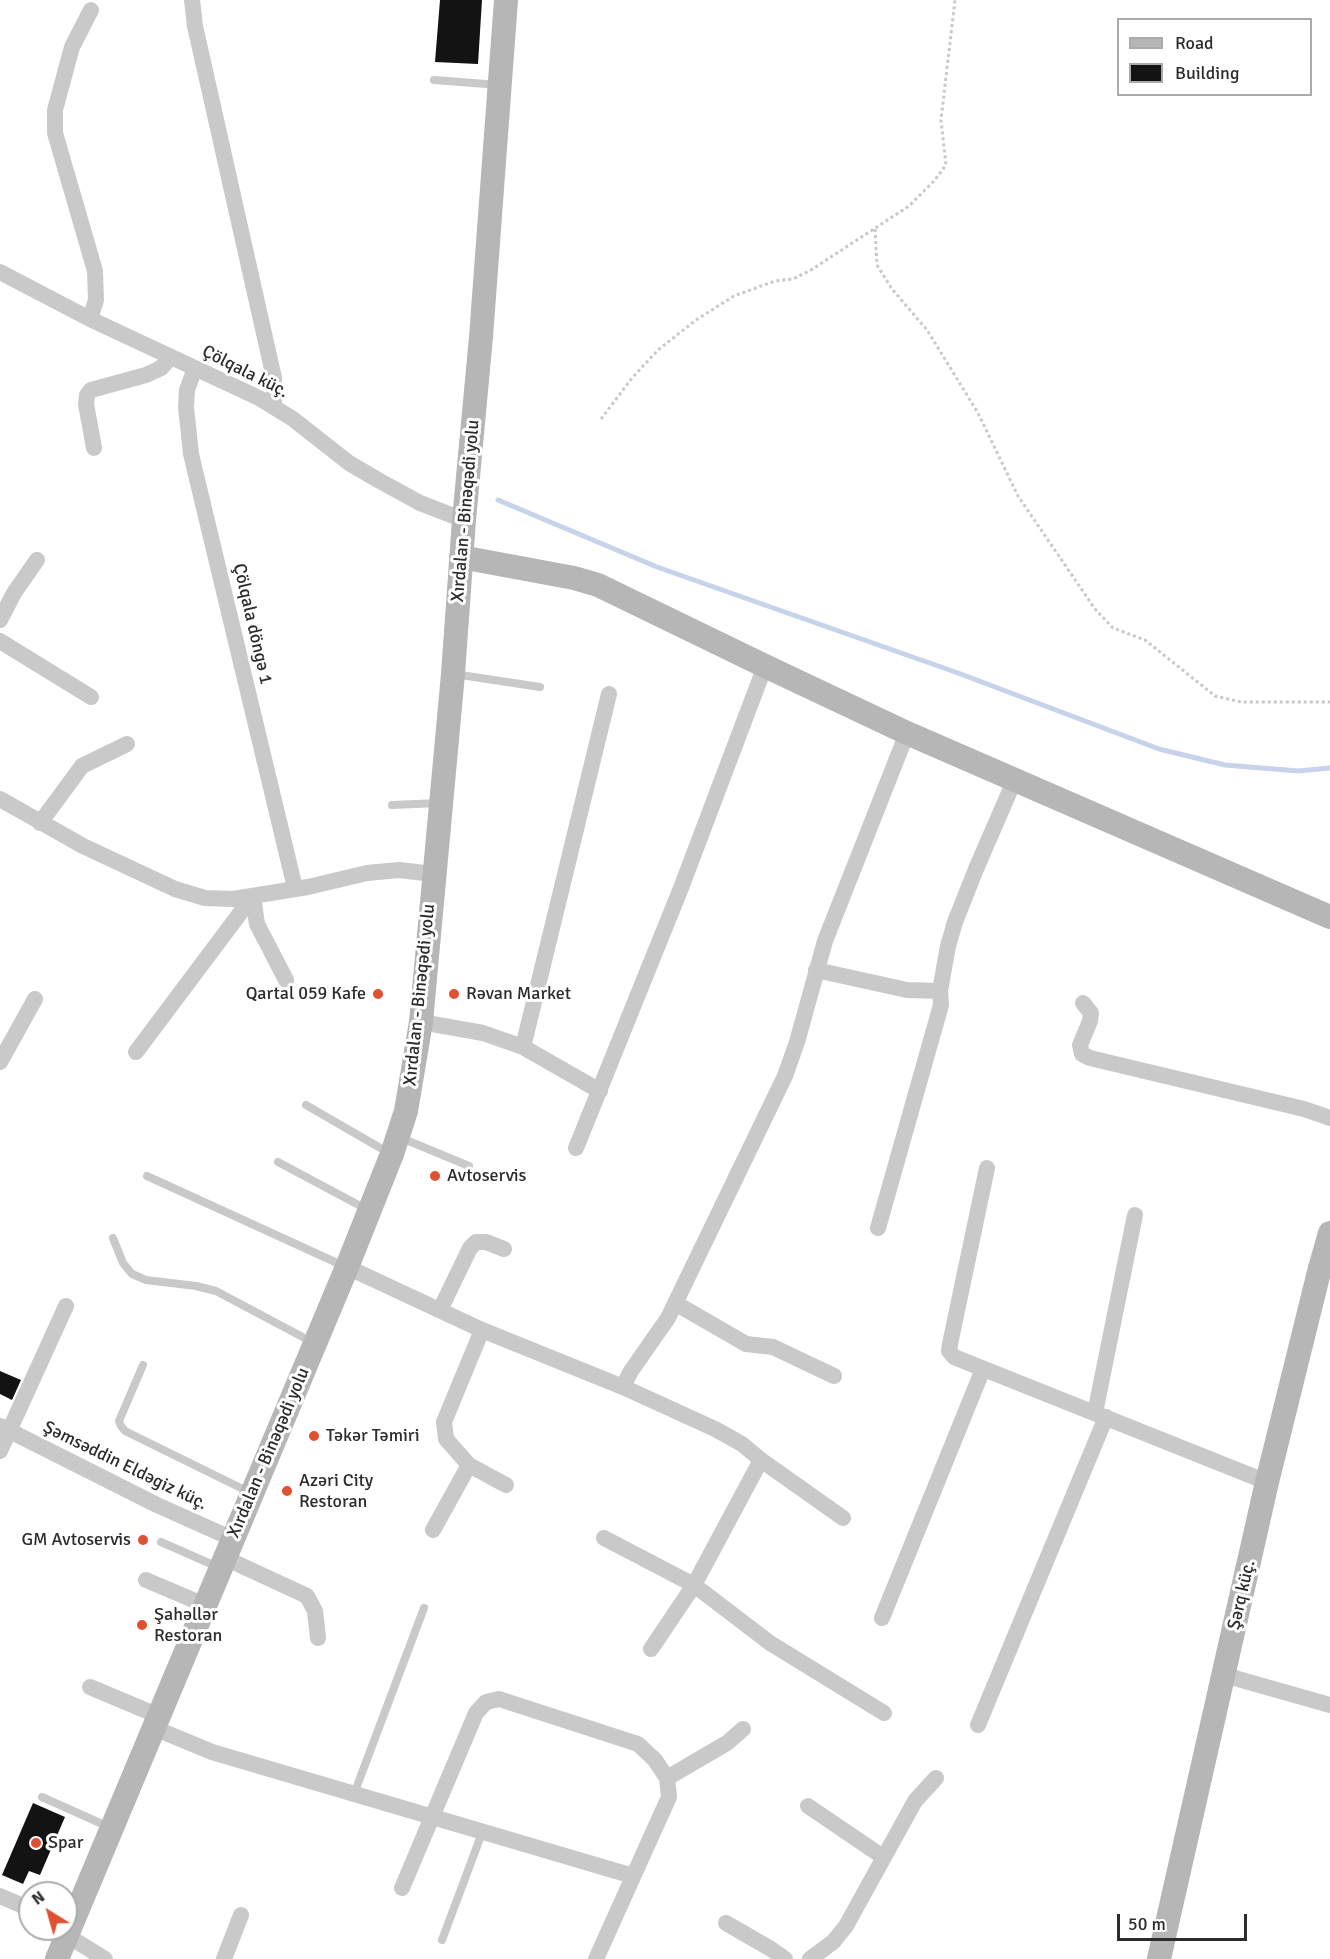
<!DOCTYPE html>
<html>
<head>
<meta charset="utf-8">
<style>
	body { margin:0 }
	#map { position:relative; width:1330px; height:1959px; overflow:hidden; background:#fff; font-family:Signika,sans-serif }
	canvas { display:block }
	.legend { position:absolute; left:1117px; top:18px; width:195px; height:78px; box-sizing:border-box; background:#fff; border:2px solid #ababab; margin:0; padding:8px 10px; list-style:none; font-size:18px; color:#2c2c2c }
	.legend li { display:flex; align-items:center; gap:12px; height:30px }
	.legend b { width:30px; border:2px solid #ababab }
	.north { position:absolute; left:18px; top:1881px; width:60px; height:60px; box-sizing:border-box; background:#fff; border:2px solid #ababab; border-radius:50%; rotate:323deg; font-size:16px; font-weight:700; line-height:24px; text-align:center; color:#2c2c2c }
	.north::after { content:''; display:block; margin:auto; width:21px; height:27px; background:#e05132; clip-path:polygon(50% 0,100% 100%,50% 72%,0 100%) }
	.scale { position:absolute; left:1117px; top:1914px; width:130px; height:27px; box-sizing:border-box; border:3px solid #2c2c2c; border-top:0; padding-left:8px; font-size:18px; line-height:21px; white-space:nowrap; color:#2c2c2c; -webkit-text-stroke:4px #fff; paint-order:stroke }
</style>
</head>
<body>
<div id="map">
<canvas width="1330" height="1959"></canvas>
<ul class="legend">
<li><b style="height:8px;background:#b6b6b6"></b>Road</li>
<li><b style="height:16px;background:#131313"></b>Building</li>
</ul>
<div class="north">N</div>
<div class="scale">50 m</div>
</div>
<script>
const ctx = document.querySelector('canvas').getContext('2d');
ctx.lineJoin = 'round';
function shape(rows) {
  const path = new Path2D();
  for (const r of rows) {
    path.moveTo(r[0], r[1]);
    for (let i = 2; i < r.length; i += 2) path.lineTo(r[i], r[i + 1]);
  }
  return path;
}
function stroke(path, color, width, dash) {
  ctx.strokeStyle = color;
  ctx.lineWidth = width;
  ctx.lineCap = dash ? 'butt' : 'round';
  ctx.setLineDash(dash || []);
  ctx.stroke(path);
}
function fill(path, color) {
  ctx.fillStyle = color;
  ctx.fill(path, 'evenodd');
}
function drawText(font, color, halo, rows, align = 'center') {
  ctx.font = font + ' Signika,sans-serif';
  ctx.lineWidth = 6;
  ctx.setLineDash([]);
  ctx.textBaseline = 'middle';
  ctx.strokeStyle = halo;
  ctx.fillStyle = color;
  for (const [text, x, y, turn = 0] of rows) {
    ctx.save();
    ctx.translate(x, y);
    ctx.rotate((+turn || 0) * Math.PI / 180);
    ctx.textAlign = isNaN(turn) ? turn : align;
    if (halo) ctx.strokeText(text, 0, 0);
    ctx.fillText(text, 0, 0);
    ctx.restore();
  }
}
const stream = shape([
	[498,500,657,567,958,673,1159,749,1225,765,1298,771,1330,768]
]);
const building = shape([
	[440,0,482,0,478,64,435,62],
	[0,1371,21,1380,12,1400,0,1394],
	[33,1803,65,1817,40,1875,29,1871,23,1884,2,1875]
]);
const path = shape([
	[875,229,877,265,892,289,927,330,978,413,1018,496,1095,609,1113,628,1145,640,1215,696,1241,702,1330,702],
	[601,419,632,378,658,350,696,320,734,296,775,281,793,279,811,270,909,206,934,181,946,165,941,120,955,0]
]);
const lane = shape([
	[434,80,499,85],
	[454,674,540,687],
	[392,805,440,803],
	[306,1105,389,1153],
	[399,1137,469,1166],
	[278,1162,368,1210],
	[147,1176,346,1267],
	[113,1238,123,1263,132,1274,146,1280,196,1286,216,1291,312,1342],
	[143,1365,119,1421,121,1426,125,1431,249,1492],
	[161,1542,218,1567],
	[354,1794,424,1608],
	[42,1797,109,1827],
	[442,1940,482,1833]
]);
const street = shape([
	[192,0,195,26,274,378,274,406],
	[0,272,90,319,259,398,293,419,349,463,378,480,420,503,464,520],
	[90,319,96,300,95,271,55,133,55,110,72,47,91,10],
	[195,368,187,390,186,407,191,454,295,888],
	[94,448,86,404,87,395,91,390,146,375,161,368,171,357],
	[0,620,14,593,37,560],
	[0,641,91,697],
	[0,799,83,846,175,889,205,898,233,899,308,887,367,873,399,870,433,874],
	[40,823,82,766,127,744],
	[816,970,907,990,940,991],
	[1083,1003,1091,1013,1090,1021,1080,1045,1082,1054,1090,1058,1304,1109,1330,1118],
	[421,1022,483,1033,523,1047,600,1091],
	[523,1047,609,694],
	[136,1052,253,896,257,924,286,980],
	[0,1062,35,999],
	[576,1148,681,888,765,666],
	[987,1168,950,1344,949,1351,954,1357,1267,1482],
	[878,1228,941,1005,940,991,948,946,955,922,976,869,1015,779],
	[347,1267,482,1330,623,1387,715,1429,742,1444,761,1460,843,1518],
	[675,1303,746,1344,773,1347,834,1376],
	[440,1310,470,1248,476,1242,486,1242,504,1249],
	[623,1387,631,1371,668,1318,785,1076,797,1042,825,941,907,733],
	[1095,1413,1135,1215],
	[0,1426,157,1505,233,1539],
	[0,1451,66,1306],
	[469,1465,506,1485],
	[433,1530,469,1465,446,1439,444,1422,482,1330],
	[604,1538,694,1585,770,1643,884,1713],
	[225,1558,307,1596,315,1611,318,1638],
	[146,1580,205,1605],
	[882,1618,983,1369],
	[651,1649,694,1585,761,1460],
	[1224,1675,1330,1705],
	[90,1687,159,1716],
	[978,1725,1106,1417],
	[154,1728,212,1752,633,1876],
	[667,1778,727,1743,743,1729],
	[808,1806,883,1857],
	[402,1888,476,1713,486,1702,499,1699,638,1744,655,1760,667,1778,669,1797,596,1959],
	[0,1896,30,1909],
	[726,1923,771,1949,785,1959],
	[60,1931,105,1959],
	[224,1959,241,1915],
	[810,1959,833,1942,846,1926,915,1801,936,1778]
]);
const secondary = shape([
	[461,557,574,578,598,585,765,666,907,733,1330,917],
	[57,1959,347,1267,392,1154,406,1111,421,1022,453,674,464,520,481,337,506,0],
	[1159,1959,1267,1482,1320,1268,1330,1233]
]);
const markers = [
	[378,994,6,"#e05132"],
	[454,994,6,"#e05132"],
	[435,1176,6,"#e05132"],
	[314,1436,6,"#e05132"],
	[287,1491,6,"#e05132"],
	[143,1540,6,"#e05132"],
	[142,1625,6,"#e05132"],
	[36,1843,6,"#e05132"]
];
const streetNames = [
	["Çölqala küç.",245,372,27],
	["Xırdalan - Binəqədi yolu",466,511,-85],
	["Çölqala döngə 1",252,624,77],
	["Xırdalan - Binəqədi yolu",420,995,-84],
	["Xırdalan - Binəqədi yolu",269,1453,-67],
	["Şəmsəddin Eldəgiz küç.",125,1466,26],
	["Şərq küç.",1242,1595,-77]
];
const poiNames = [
	["Qartal 059 Kafe",366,994,"right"],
	["Rəvan Market",466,994],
	["Avtoservis",447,1176],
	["Təkər Təmiri",326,1436],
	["Azəri City",299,1481],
	["Restoran",299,1502],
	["GM Avtoservis",131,1540,"right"],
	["Şahəllər",154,1615],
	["Restoran",154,1636],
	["Spar",48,1843]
];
stroke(stream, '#c6d3ea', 5);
fill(building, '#131313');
stroke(path, '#c9c9c9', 3, [3, 3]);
stroke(lane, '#c9c9c9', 8);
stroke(street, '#c9c9c9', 16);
stroke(secondary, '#b6b6b6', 24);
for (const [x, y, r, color] of markers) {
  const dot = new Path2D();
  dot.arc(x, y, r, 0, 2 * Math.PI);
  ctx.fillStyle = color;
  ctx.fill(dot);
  stroke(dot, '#fff', 2);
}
drawText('18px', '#2c2c2c', '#fff', streetNames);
drawText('18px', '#2c2c2c', '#fff', poiNames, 'left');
</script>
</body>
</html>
